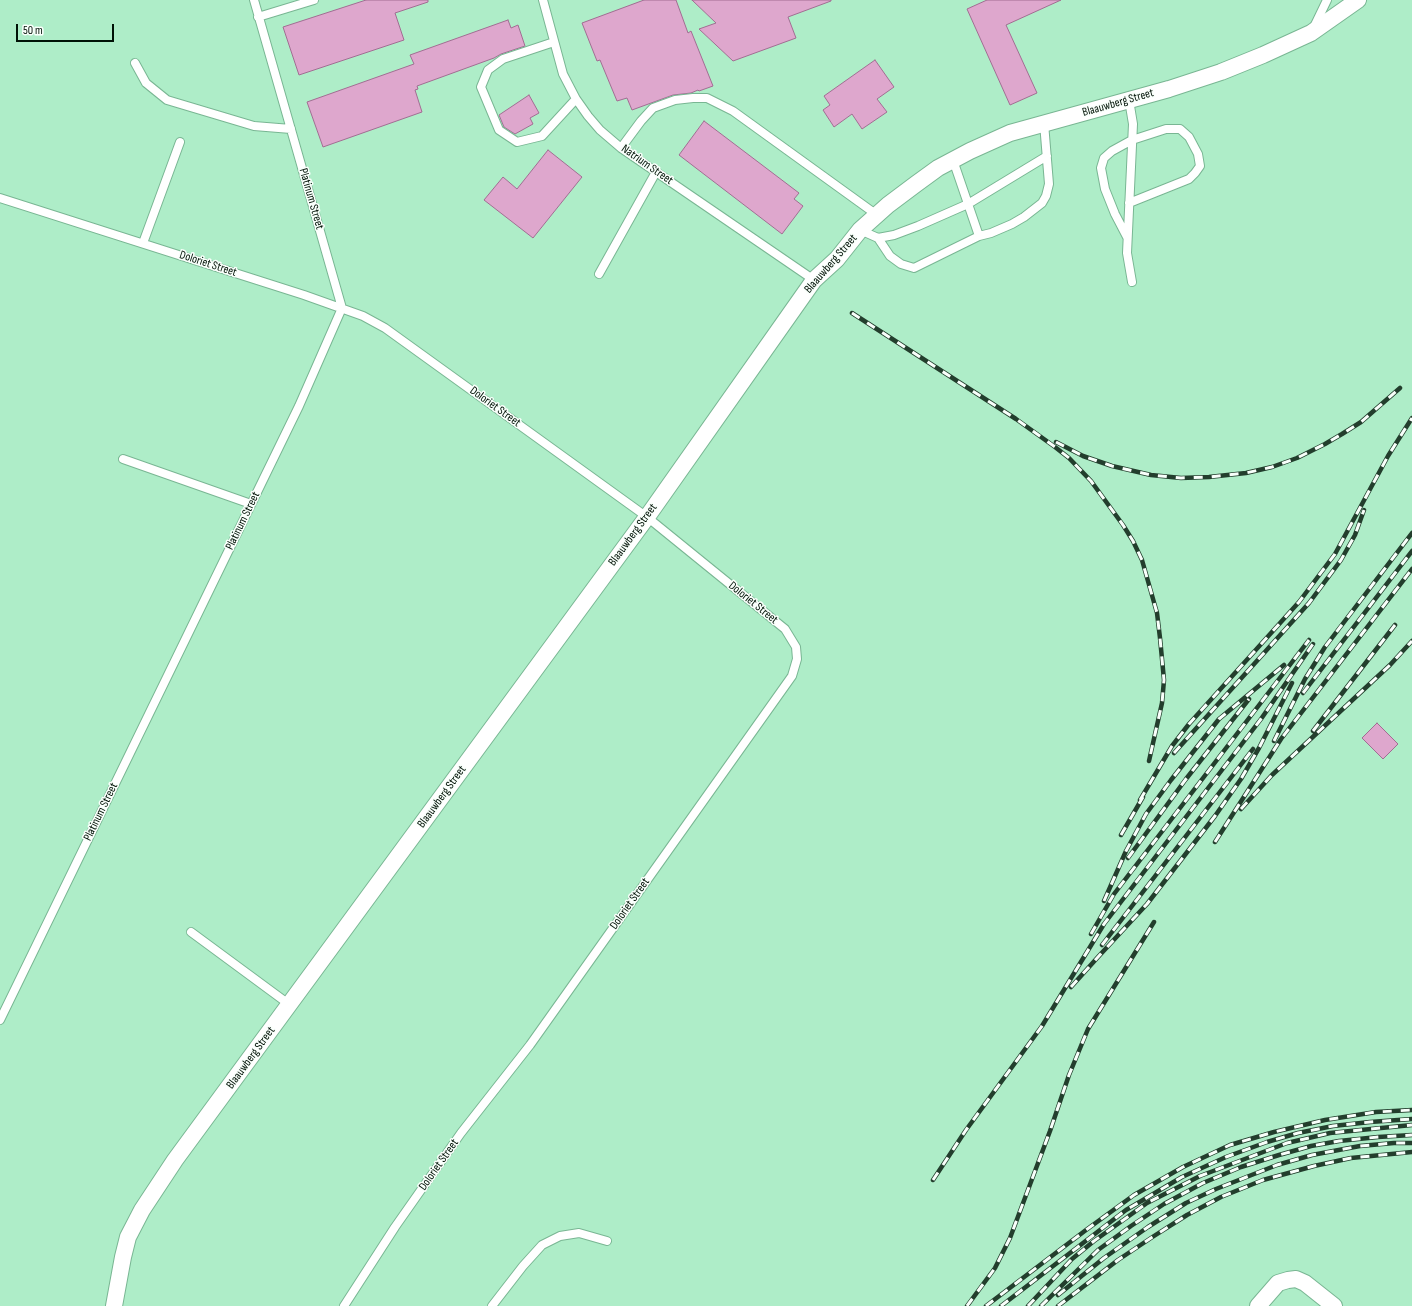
<!DOCTYPE html>
<html>
<head>
<meta charset="utf-8">
<style>
	body { margin:0 }
	#map { position:relative; width:1412px; height:1306px; overflow:hidden; background:#aeedc8; font-family:"Sofia Sans Condensed",sans-serif }
	canvas { display:block }
	.scale { position:absolute; left:16px; top:24px; width:98px; height:18px; box-sizing:border-box; border:2px solid #001206; border-top:0; padding-left:5px; font-size:12px; line-height:14px; white-space:nowrap; color:#001206; -webkit-text-stroke:3px #f9fffb; paint-order:stroke }
</style>
</head>
<body>
<div id="map">
<canvas width="1412" height="1306"></canvas>
<div class="scale">50 m</div>
</div>
<script>
const ctx = document.querySelector('canvas').getContext('2d');
ctx.lineJoin = 'round';
function fill(path, color) {
  ctx.fillStyle = color;
  ctx.fill(path, 'evenodd');
}
function shape(rows) {
  const path = new Path2D();
  for (const r of rows) {
    path.moveTo(r[0], r[1]);
    for (let i = 2; i < r.length; i += 2) path.lineTo(r[i], r[i + 1]);
  }
  return path;
}
function stroke(path, color, width, dash) {
  ctx.strokeStyle = color;
  ctx.lineWidth = width;
  ctx.lineCap = dash ? 'butt' : 'round';
  ctx.setLineDash(dash || []);
  ctx.stroke(path);
}
function drawText(font, color, halo, rows, align = 'center') {
  ctx.font = font + ' "Sofia Sans Condensed",sans-serif';
  ctx.lineWidth = 3;
  ctx.setLineDash([]);
  ctx.textBaseline = 'middle';
  ctx.strokeStyle = halo;
  ctx.fillStyle = color;
  for (const [text, x, y, turn = 0] of rows) {
    ctx.save();
    ctx.translate(x, y);
    ctx.rotate((+turn || 0) * Math.PI / 180);
    ctx.textAlign = isNaN(turn) ? turn : align;
    if (halo) ctx.strokeText(text, 0, 0);
    ctx.fillText(text, 0, 0);
    ctx.restore();
  }
}
const building = shape([
	[366,0,428,0,428,2,395,13,404,40,299,75,283,27,366,0],
	[644,0,676,0,688,33,691,31,713,86,699,91,698,90,691,93,673,95,632,110,627,98,617,101,600,60,597,61,582,23,644,0],
	[692,0,831,0,831,1,788,17,796,38,733,61,699,29,716,23,692,0],
	[987,0,1061,0,1006,25,1037,93,1010,105,967,9,987,0],
	[508,20,511,28,518,25,525,46,501,54,494,58,417,86,418,89,415,90,422,112,323,147,307,102,414,64,410,55,508,20],
	[875,60,894,87,877,99,887,112,862,129,852,114,834,127,823,110,830,105,824,96,875,60],
	[529,95,539,113,530,118,533,124,515,134,504,127,499,115,529,95],
	[704,121,799,193,794,199,803,206,782,234,679,155,704,121],
	[548,150,582,177,533,238,484,200,503,177,517,189,548,150],
	[1377,723,1398,744,1383,759,1362,738,1377,723]
]);
const lane = shape([
	[543,0,563,74,576,99,588,116,600,130,621,148,814,280],
	[258,17,314,0],
	[1314,27,1327,0],
	[554,42,503,59,488,70,481,87,499,130,517,142,542,136,576,99],
	[135,63,146,83,167,100,254,126,291,129],
	[1129,100,1133,124,1127,253,1132,282],
	[621,148,641,121,653,108,675,100,693,98,707,98,733,111,877,215],
	[953,160,979,236,991,233,1012,224,1024,217,1042,203,1046,196,1049,184,1044,123],
	[0,198,304,295,363,316,385,328,647,517,785,629,796,647,797,659,792,676,530,1045,461,1133,395,1227,344,1306],
	[860,230,878,238,894,235,918,226,968,204,1047,156],
	[1127,237,1115,214,1105,189,1101,168,1104,158,1112,151,1132,140,1166,129,1180,129,1189,137,1198,154,1200,166,1195,173,1189,179,1129,203],
	[878,238,890,256,901,264,914,268,979,236],
	[143,243,180,142],
	[599,274,656,172],
	[123,459,251,504],
	[191,932,290,1005],
	[0,1020,299,406,342,308,254,0],
	[492,1306,523,1266,542,1245,560,1236,579,1233,607,1241]
]);
const street = shape([
	[114,1306,123,1257,128,1237,142,1210,175,1160,647,517,814,280,837,259,860,230,888,205,916,184,938,168,970,151,1010,133,1169,89,1221,72,1263,55,1311,33,1358,0],
	[1258,1306,1278,1283,1288,1280,1296,1279,1305,1283,1334,1306]
]);
const rail = shape([
	[852,313,1016,419,1055,447,1069,458,1091,481,1123,525,1133,541,1142,560,1157,613,1160,638,1164,680,1162,703,1149,761],
	[1056,442,1083,456,1112,466,1151,475,1181,478,1209,477,1246,473,1272,467,1297,458,1325,444,1342,434,1361,422,1400,388],
	[1303,693,1412,551],
	[1313,731,1395,625],
	[1274,741,1305,679,1325,647,1412,533],
	[1174,753,1309,603,1341,560,1355,535,1364,510],
	[1140,800,1172,746,1189,724,1299,602,1335,554,1388,456,1412,418],
	[1241,809,1272,775,1390,665,1412,641],
	[1121,835,1143,797],
	[1215,842,1281,739,1412,569],
	[1128,858,1186,779,1249,699],
	[1104,901,1126,851,1146,814,1171,780,1219,719,1284,665],
	[1091,934,1114,894,1309,640],
	[1102,945,1253,749],
	[1071,987,1098,957,1147,904,1215,816,1241,779,1259,748,1292,683],
	[933,1180,966,1130,1042,1026,1104,924,1261,719,1313,644],
	[1058,1295,1104,1258,1148,1227,1186,1203,1216,1189,1277,1165,1312,1155,1360,1146,1394,1143,1412,1143],
	[967,1306,995,1268,1010,1238,1050,1131,1069,1075,1088,1029,1154,922],
	[986,1306,1086,1230,1134,1195,1183,1167,1230,1145,1274,1132,1325,1120,1376,1112,1412,1110],
	[1001,1306,1126,1210,1182,1177,1226,1157,1267,1142,1298,1133,1333,1126,1370,1122,1412,1119],
	[1028,1306,1072,1259,1094,1241,1147,1203,1200,1176,1287,1143,1330,1133,1412,1125],
	[1041,1306,1098,1250,1131,1226,1164,1204,1203,1183,1241,1167,1279,1155,1311,1146,1339,1141,1378,1137,1412,1135],
	[1058,1306,1118,1260,1154,1236,1187,1215,1221,1197,1263,1180,1314,1166,1351,1158,1412,1152]
]);
const streetNames = [
	["Blaauwberg Street",1118,103,-16],
	["Natrium Street",647,165,35],
	["Platinum Street",311,199,74],
	["Doloriet Street",208,264,18],
	["Blaauwberg Street",831,264,-49],
	["Doloriet Street",495,407,36],
	["Platinum Street",243,521,-64],
	["Blaauwberg Street",633,535,-54],
	["Doloriet Street",753,603,39],
	["Blaauwberg Street",442,797,-54],
	["Platinum Street",101,812,-64],
	["Doloriet Street",630,904,-55],
	["Blaauwberg Street",251,1058,-54],
	["Doloriet Street",439,1165,-55]
];
fill(building, '#dea7cd');
stroke(building, '#a16d92', 1);
stroke(lane, '#79b693', 10);
stroke(street, '#79b693', 18);
stroke(lane, '#fff', 8);
stroke(street, '#fff', 16);
stroke(rail, '#233e2d', 4.5);
stroke(rail, '#f9fffb', 3, [9]);
drawText('12px', '#001206', '#f9fffb', streetNames);
</script>
</body>
</html>
